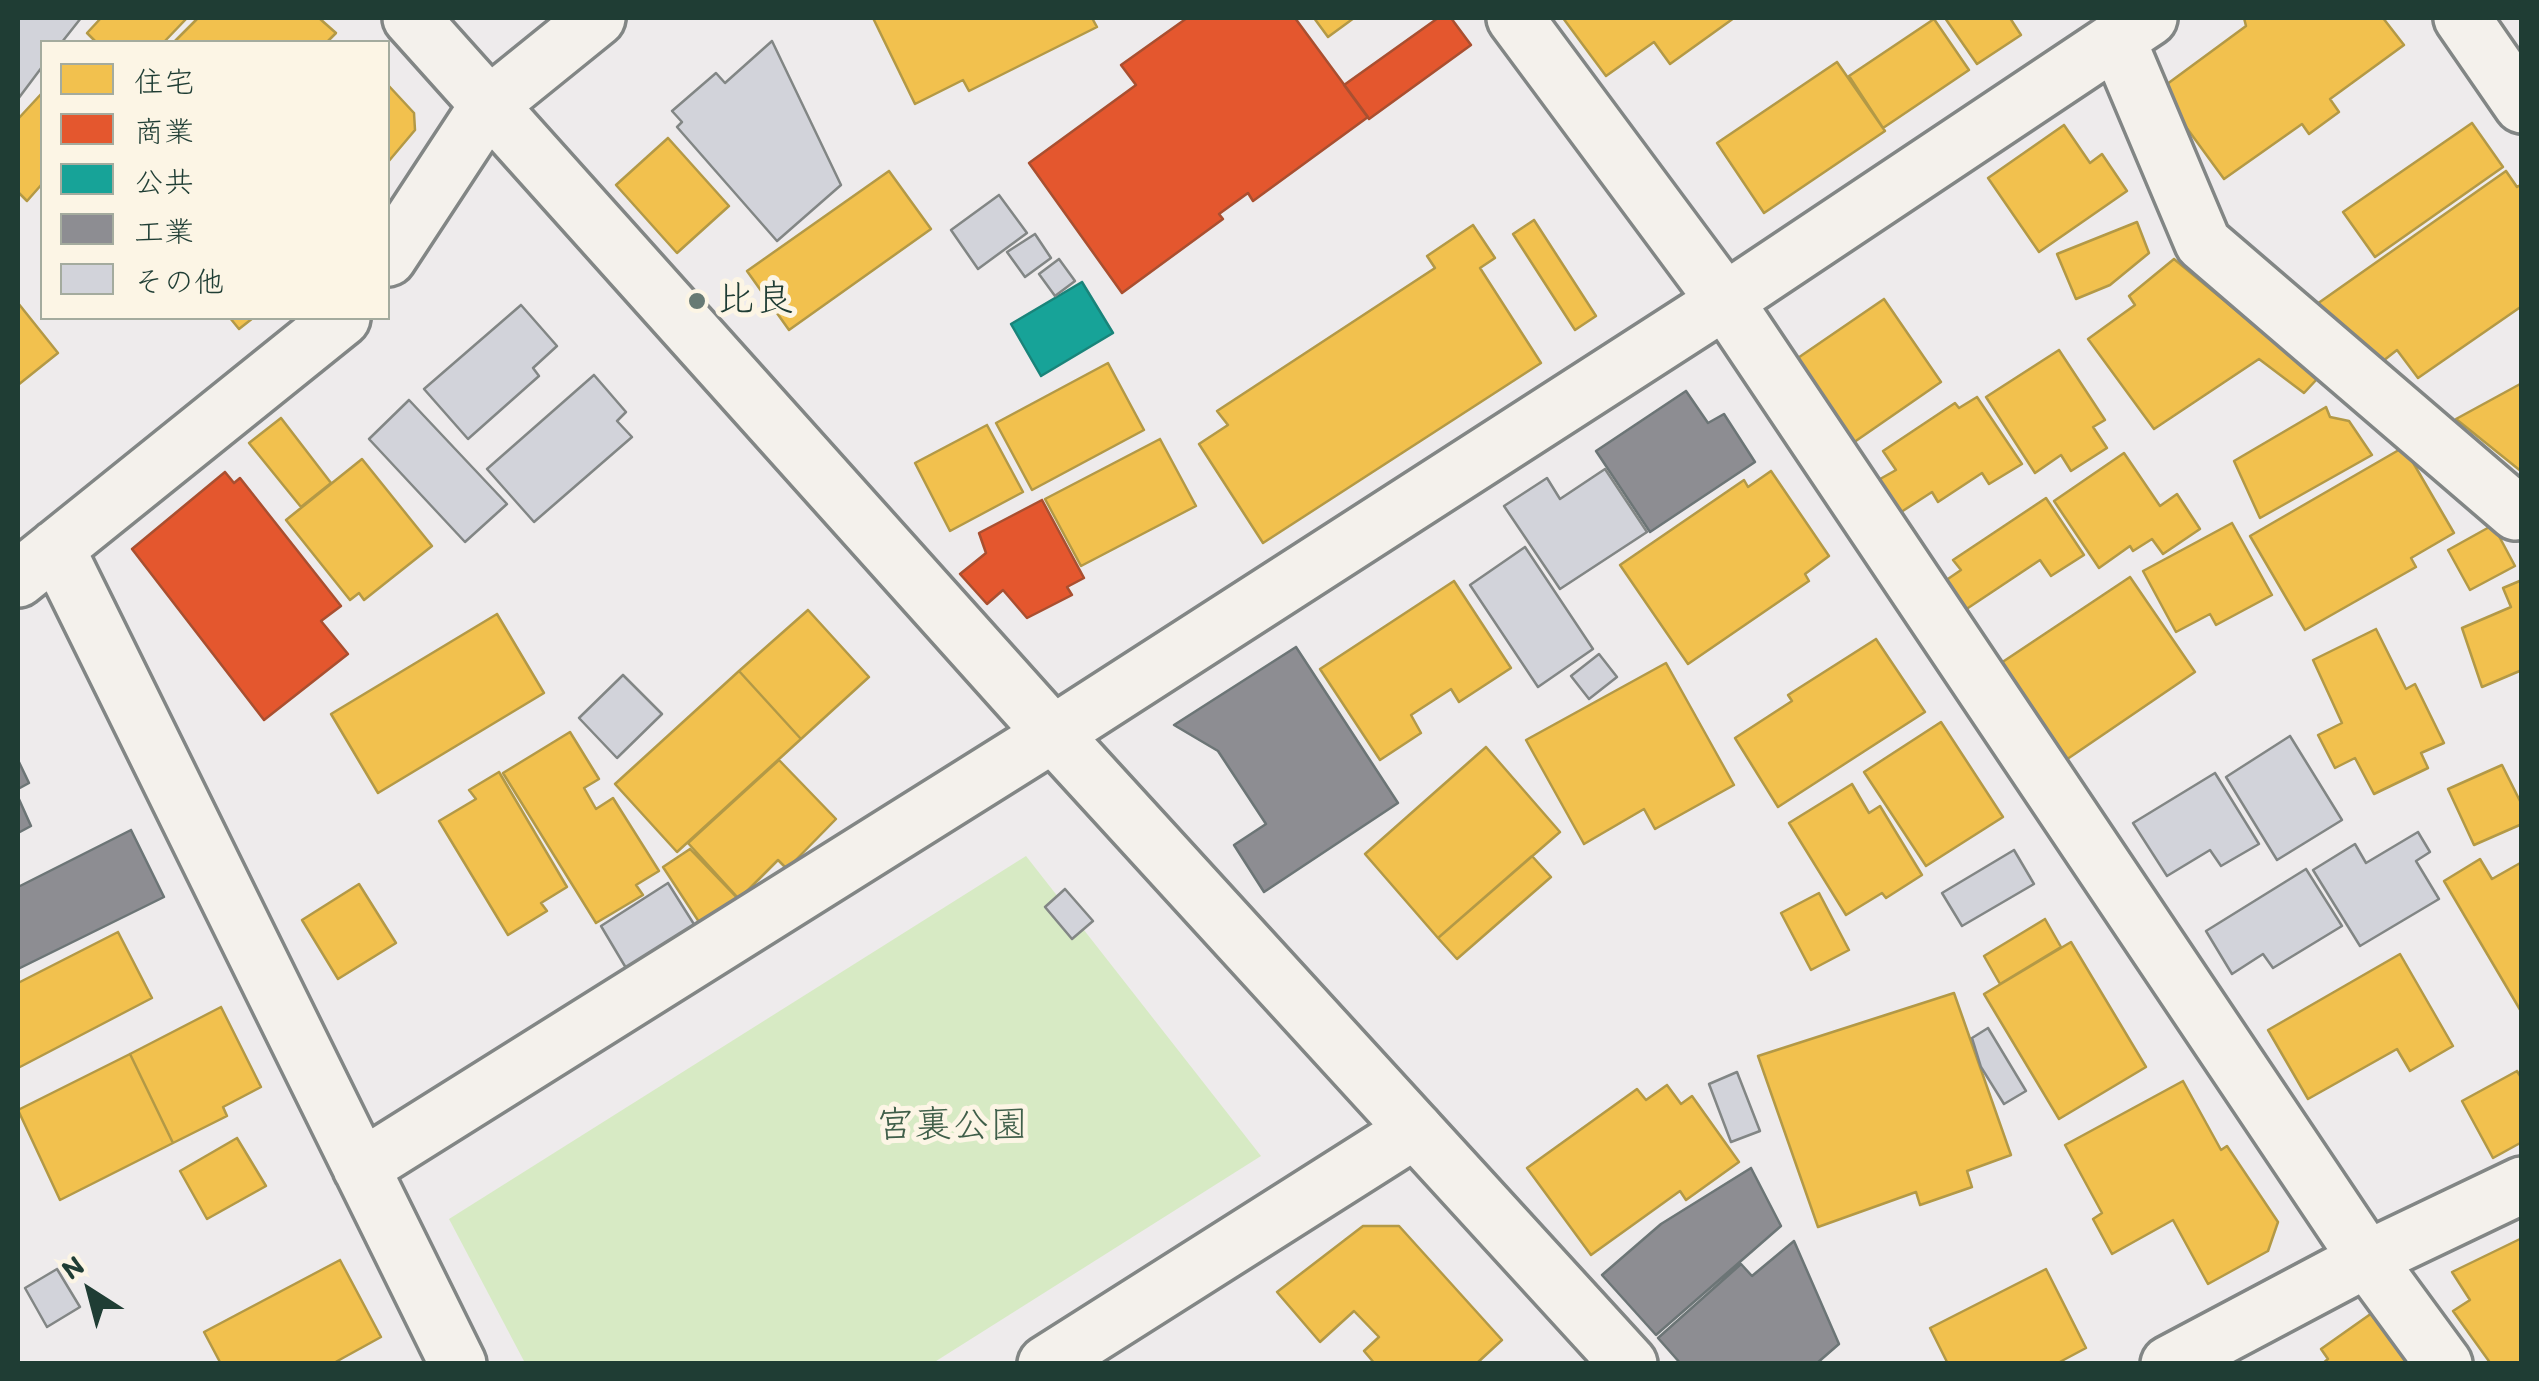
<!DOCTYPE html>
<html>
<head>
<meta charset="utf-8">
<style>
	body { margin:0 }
	#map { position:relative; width:2539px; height:1381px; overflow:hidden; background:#eeebec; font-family:Itim,"Klee One",sans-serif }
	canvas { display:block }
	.frame { position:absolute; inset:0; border:20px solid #1f3d34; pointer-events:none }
	.legend { position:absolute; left:40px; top:40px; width:350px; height:280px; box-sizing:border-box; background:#fcf5e5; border:2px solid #a4ab9e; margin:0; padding:12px 18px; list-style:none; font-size:30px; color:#1f3d34 }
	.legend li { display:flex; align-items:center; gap:20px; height:50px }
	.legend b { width:50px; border:2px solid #a4ab9e }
	.north { position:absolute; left:40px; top:1241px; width:100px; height:100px; -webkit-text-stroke:8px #fcf5e5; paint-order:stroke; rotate:324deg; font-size:28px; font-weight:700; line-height:40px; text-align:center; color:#1f3d34 }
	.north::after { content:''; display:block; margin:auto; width:35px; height:45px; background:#1f3d34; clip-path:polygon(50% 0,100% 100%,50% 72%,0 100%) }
</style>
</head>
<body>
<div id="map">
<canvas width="2539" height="1381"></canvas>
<div class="frame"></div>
<ul class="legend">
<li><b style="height:28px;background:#f2c14e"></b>住宅</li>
<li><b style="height:28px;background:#e4572e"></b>商業</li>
<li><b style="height:28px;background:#17a398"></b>公共</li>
<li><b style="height:28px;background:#8d8d92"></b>工業</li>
<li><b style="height:28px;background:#d2d3da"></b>その他</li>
</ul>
<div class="north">N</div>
</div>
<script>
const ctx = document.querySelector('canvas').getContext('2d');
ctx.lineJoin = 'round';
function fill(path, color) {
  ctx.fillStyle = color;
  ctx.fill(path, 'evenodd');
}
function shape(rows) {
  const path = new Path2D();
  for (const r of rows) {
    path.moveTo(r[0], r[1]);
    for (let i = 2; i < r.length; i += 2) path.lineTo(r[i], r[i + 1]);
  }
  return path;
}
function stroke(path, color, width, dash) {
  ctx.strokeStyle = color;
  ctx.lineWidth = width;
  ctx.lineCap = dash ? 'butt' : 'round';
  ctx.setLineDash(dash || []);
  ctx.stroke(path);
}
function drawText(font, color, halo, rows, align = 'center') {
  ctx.font = font + ' Itim,"Klee One",sans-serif';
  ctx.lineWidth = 10;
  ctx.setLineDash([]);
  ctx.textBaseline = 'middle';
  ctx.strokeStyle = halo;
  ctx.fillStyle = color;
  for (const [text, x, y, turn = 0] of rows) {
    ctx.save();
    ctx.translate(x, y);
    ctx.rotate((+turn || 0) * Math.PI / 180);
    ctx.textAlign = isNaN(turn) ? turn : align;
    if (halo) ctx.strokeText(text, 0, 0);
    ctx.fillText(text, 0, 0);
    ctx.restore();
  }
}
const green = shape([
	[1026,856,1261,1156,933,1363,525,1363,449,1219]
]);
const homes = shape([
	[101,18,187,18,164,42,96,42,87,33,101,18],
	[198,18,319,18,336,33,327,42,174,42,198,18],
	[873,18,1092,18,1097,27,969,91,963,80,915,104,873,18],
	[1314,18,1354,18,1328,37,1314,18],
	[1563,18,1734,18,1670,64,1654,42,1606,76,1563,18],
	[1945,18,2010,18,2021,35,1977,64,1945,18],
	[2244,18,2383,18,2404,45,2330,99,2339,112,2309,134,2302,124,2224,179,2159,90,2246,26,2244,18],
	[1934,19,1969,70,1883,128,1849,76,1934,19],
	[1837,62,1885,131,1764,213,1717,143,1837,62],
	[388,85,414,113,415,130,388,162,388,85],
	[42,93,42,184,27,201,18,192,18,119,42,93],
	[2472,123,2503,167,2375,257,2343,212,2472,123],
	[2064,125,2090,163,2102,154,2127,191,2039,252,1988,178,2064,125],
	[668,138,729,206,677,253,616,185,668,138],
	[889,171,931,229,789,330,747,271,889,171],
	[2506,171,2517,187,2522,184,2522,306,2418,378,2397,350,2383,361,2317,304,2506,171],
	[1534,220,1596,316,1575,330,1513,234,1534,220],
	[2137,222,2149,253,2110,285,2076,299,2057,254,2137,222],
	[1473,225,1495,258,1480,268,1541,363,1263,543,1199,444,1228,425,1217,411,1435,268,1427,256,1473,225],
	[2174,259,2318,378,2304,393,2259,359,2154,429,2088,339,2135,305,2129,296,2174,259],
	[1884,299,1941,382,1850,445,1792,362,1884,299],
	[18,303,58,353,18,385,18,303],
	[230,318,253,318,239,329,230,318],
	[2059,350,2105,420,2093,427,2107,448,2071,471,2061,455,2035,473,1986,397,2059,350],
	[1108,363,1144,430,1032,490,996,423,1108,363],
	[2522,383,2522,472,2456,419,2522,383],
	[1977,397,2022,464,1989,484,1982,473,1938,502,1932,492,1895,516,1873,483,1896,470,1883,451,1955,403,1959,408,1977,397],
	[2326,407,2330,417,2349,421,2372,455,2260,518,2234,461,2326,407],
	[281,418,331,483,301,507,249,443,281,418],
	[987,425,1023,492,950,531,915,463,987,425],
	[1160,439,1196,506,1081,566,1045,499,1160,439],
	[2404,447,2454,533,2411,558,2416,567,2305,630,2250,536,2404,447],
	[2124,453,2160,506,2177,494,2200,529,2163,554,2152,539,2133,551,2130,546,2099,568,2054,501,2124,453],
	[362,459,432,546,364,600,359,593,350,600,286,520,362,459],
	[1771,471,1829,556,1805,574,1809,581,1688,664,1620,565,1744,480,1748,487,1771,471],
	[2046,498,2084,555,2051,576,2040,560,1962,612,1942,583,1961,570,1953,560,2046,498],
	[2232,523,2272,595,2216,625,2210,614,2176,632,2143,571,2232,523],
	[2493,525,2515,566,2470,590,2448,550,2493,525],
	[2130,577,2195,672,2060,764,1995,667,2130,577],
	[2522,580,2522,670,2482,687,2462,628,2511,607,2503,588,2522,580],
	[1454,581,1511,668,1459,702,1451,689,1411,715,1421,733,1380,760,1320,669,1454,581],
	[808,610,869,677,801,739,739,671,808,610],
	[497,614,544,693,378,793,331,714,497,614],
	[2376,629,2406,689,2415,684,2444,743,2421,753,2428,768,2374,794,2355,758,2335,768,2318,735,2342,723,2313,660,2376,629],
	[1876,639,1925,712,1778,807,1735,738,1792,701,1788,695,1876,639],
	[1666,663,1734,785,1655,829,1644,809,1584,844,1526,740,1666,663],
	[739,671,801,739,677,852,615,784,739,671],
	[1941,722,2003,817,1926,866,1864,772,1941,722],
	[570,732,599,779,584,788,596,809,613,798,659,871,636,885,643,895,596,923,503,773,570,732],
	[1486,747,1560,832,1438,938,1365,854,1486,747],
	[779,760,836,819,787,869,778,860,739,899,688,843,779,760],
	[2502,765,2522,805,2522,824,2474,845,2448,789,2502,765],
	[499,772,567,887,541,903,547,911,508,935,439,821,476,799,469,790,499,772],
	[1852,784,1869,813,1880,806,1922,875,1886,898,1882,893,1846,915,1789,823,1852,784],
	[690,849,742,903,703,928,663,867,690,849],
	[1532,856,1551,877,1457,959,1438,938,1532,856],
	[2480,859,2492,879,2522,862,2522,1013,2444,881,2480,859],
	[359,884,396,943,338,979,302,920,359,884],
	[1819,893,1849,950,1811,970,1781,913,1819,893],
	[2045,919,2061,947,2000,984,1984,956,2045,919],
	[118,932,152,998,18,1068,18,983,118,932],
	[2071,942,2146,1067,2059,1119,1984,994,2071,942],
	[2400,954,2453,1046,2410,1071,2397,1049,2308,1099,2268,1030,2400,954],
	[1954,993,2011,1155,1967,1171,1972,1187,1920,1205,1916,1192,1818,1227,1758,1056,1954,993],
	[221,1007,261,1087,223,1107,227,1116,173,1143,130,1054,221,1007],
	[130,1054,173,1143,60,1200,18,1110,130,1054],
	[2517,1071,2522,1079,2522,1142,2493,1158,2462,1101,2517,1071],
	[2183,1081,2221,1150,2227,1146,2278,1222,2268,1251,2208,1284,2173,1220,2112,1254,2093,1219,2102,1213,2065,1145,2183,1081],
	[1667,1085,1681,1104,1692,1096,1739,1162,1686,1200,1680,1191,1591,1255,1527,1168,1637,1089,1646,1100,1667,1085],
	[237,1138,266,1186,207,1219,180,1171,237,1138],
	[1363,1226,1399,1226,1502,1340,1476,1364,1375,1364,1364,1351,1379,1337,1354,1311,1320,1342,1277,1292,1363,1226],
	[2522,1238,2522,1364,2491,1364,2453,1311,2470,1300,2452,1272,2522,1238],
	[340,1260,381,1337,332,1364,221,1364,204,1332,340,1260],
	[2046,1269,2086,1348,2056,1364,1948,1364,1930,1328,2046,1269],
	[2372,1313,2408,1364,2322,1364,2328,1359,2321,1349,2372,1313]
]);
const shops = shape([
	[1187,18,1295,18,1368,117,1253,201,1248,193,1219,214,1223,219,1122,293,1029,163,1136,85,1121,65,1187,18],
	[1438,18,1451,18,1471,45,1369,119,1344,85,1438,18],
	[225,472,234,483,240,478,341,606,321,621,348,654,264,720,132,549,225,472],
	[1042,500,1084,578,1067,587,1072,595,1027,618,1003,590,987,604,960,574,986,553,979,533,1042,500]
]);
const public = shape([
	[1082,282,1113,333,1041,376,1011,324,1082,282]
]);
const industry = shape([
	[1686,391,1708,423,1724,414,1755,462,1650,532,1596,451,1686,391],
	[1296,647,1398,803,1264,892,1234,845,1266,824,1218,751,1174,725,1296,647],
	[18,760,29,783,18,789,18,760],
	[18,797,31,826,18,833,18,797],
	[131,830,164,897,18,969,18,887,131,830],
	[1751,1168,1781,1226,1656,1335,1602,1275,1661,1224,1751,1168],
	[1794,1241,1839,1344,1816,1364,1681,1364,1658,1338,1741,1264,1752,1276,1794,1241]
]);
const building = shape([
	[18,18,81,18,62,42,42,42,42,67,18,99,18,18],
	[772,41,841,185,777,241,677,127,682,122,672,111,716,73,725,83,772,41],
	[999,195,1027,233,978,269,951,230,999,195],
	[1035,234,1051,258,1025,277,1007,252,1035,234],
	[1059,259,1075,281,1055,296,1039,274,1059,259],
	[521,305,557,346,533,368,539,376,468,439,424,389,521,305],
	[594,375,626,412,617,421,632,437,534,522,487,469,594,375],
	[409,400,507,504,465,542,369,439,409,400],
	[1605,469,1647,532,1560,589,1504,506,1547,478,1560,499,1605,469],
	[1525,547,1593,649,1538,687,1470,585,1525,547],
	[1599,654,1617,677,1589,699,1571,676,1599,654],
	[623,675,662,714,617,758,579,718,623,675],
	[2290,736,2342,820,2277,860,2226,777,2290,736],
	[2215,773,2259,844,2221,866,2210,850,2167,876,2133,823,2215,773],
	[2418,832,2430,852,2416,861,2439,899,2360,946,2313,870,2355,844,2366,863,2418,832],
	[2014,850,2034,884,1962,926,1942,893,2014,850],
	[2306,869,2342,926,2273,968,2263,954,2232,974,2206,931,2306,869],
	[668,883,697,929,629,973,601,926,668,883],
	[1065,889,1093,921,1072,939,1045,907,1065,889],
	[1988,1028,2026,1091,2004,1104,1981,1067,1972,1038,1988,1028],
	[1737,1072,1760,1131,1731,1142,1709,1084,1737,1072],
	[57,1269,80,1307,47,1327,25,1288,57,1269]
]);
const street = shape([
	[1515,18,1725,301,2367,1259,2444,1364],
	[2462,18,2522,105],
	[2117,39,2203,243,2516,512,2522,510],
	[388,258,487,107,597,18],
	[56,548,458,1364],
	[18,579,342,318],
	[361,1168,1053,734,1725,301,2149,18],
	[1046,1364,1415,1130],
	[2169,1364,2367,1259,2522,1185]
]);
const secondary = shape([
	[411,18,1053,734,1629,1364]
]);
const markers = [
	[697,301,10,"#677a74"]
];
const poiNames = [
	["比良",717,301]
];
const parkNames = [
	["宮裏公園",952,1127]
];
fill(green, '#d7eac4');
fill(homes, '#f2c14e');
stroke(homes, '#b39946', 2.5);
fill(shops, '#e4572e');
stroke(shops, '#a94f30', 2.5);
fill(public, '#17a398');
stroke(public, '#19847a', 2.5);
fill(industry, '#8d8d92');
stroke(industry, '#6c7576', 2.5);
fill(building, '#d2d3da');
stroke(building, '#828685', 2.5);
stroke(street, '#828685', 62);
stroke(secondary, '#828685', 62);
stroke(street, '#f4f1ec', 55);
stroke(secondary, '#f4f1ec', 55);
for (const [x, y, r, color] of markers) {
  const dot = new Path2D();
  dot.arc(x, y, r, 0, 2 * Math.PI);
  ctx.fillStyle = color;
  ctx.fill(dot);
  stroke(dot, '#fcf5e5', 4);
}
drawText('38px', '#1f3d34', '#fcf5e5', poiNames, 'left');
drawText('38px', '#405f4a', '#fcf5e5', parkNames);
</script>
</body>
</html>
